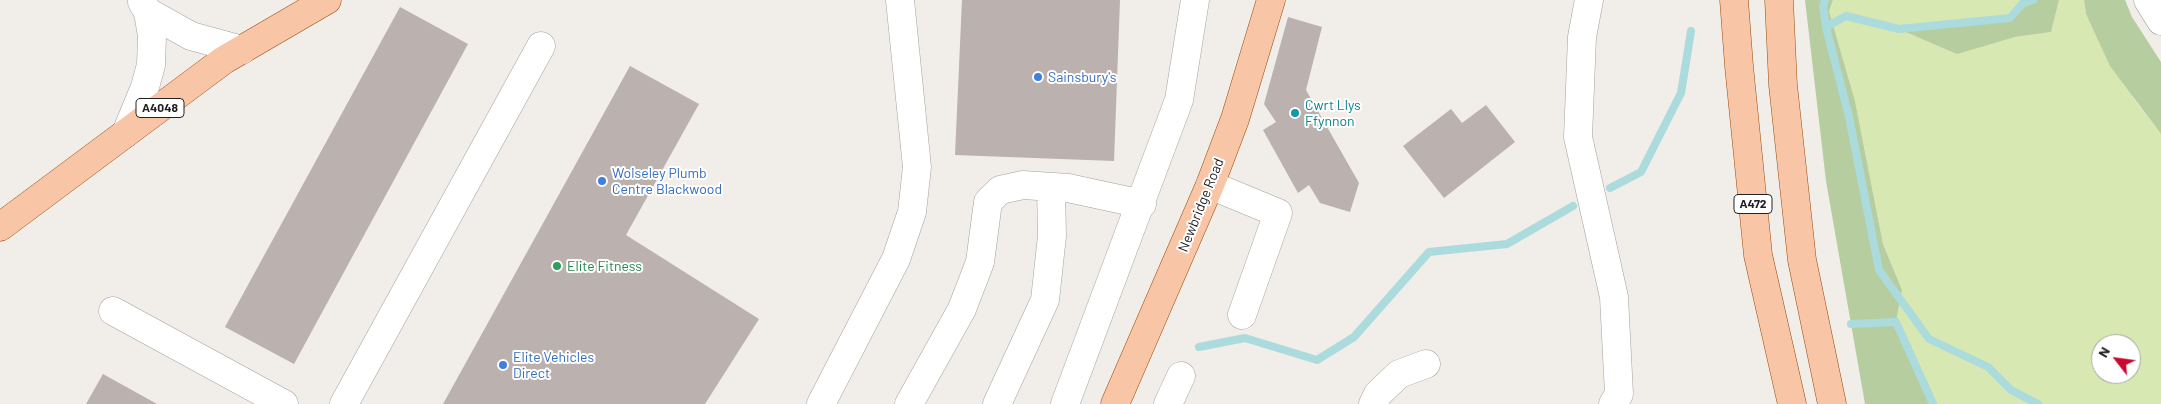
<!DOCTYPE html>
<html>
<head>
<meta charset="utf-8">
<style>
	body { margin:0 }
	#map { position:relative; width:2161px; height:404px; overflow:hidden; background:#f1ede9; font-family:Barlow,sans-serif }
	canvas { display:block }
	.north { position:absolute; left:2091px; top:334px; width:50px; height:50px; box-sizing:border-box; background:#fff; border:1px solid #a6a6a6; border-radius:50%; rotate:300deg; font-size:14px; font-weight:700; line-height:20px; text-align:center; color:#212121 }
	.north::after { content:''; display:block; margin:auto; width:18px; height:22px; background:#ca092e; clip-path:polygon(50% 0,100% 100%,50% 72%,0 100%) }
</style>
</head>
<body>
<div id="map">
<canvas width="2161" height="404"></canvas>
<div class="north">N</div>
</div>
<script>
const ctx = document.querySelector('canvas').getContext('2d');
ctx.lineJoin = 'round';
function fill(path, color) {
  ctx.fillStyle = color;
  ctx.fill(path, 'evenodd');
}
function shape(rows) {
  const path = new Path2D();
  for (const r of rows) {
    path.moveTo(r[0], r[1]);
    for (let i = 2; i < r.length; i += 2) path.lineTo(r[i], r[i + 1]);
  }
  return path;
}
function stroke(path, color, width, dash) {
  ctx.strokeStyle = color;
  ctx.lineWidth = width;
  ctx.lineCap = dash ? 'butt' : 'round';
  ctx.setLineDash(dash || []);
  ctx.stroke(path);
}
function drawText(font, color, halo, rows, align = 'center') {
  ctx.font = font + ' Barlow,sans-serif';
  ctx.lineWidth = 4;
  ctx.setLineDash([]);
  ctx.textBaseline = 'middle';
  ctx.strokeStyle = halo;
  ctx.fillStyle = color;
  for (const [text, x, y, turn = 0] of rows) {
    ctx.save();
    ctx.translate(x, y);
    ctx.rotate((+turn || 0) * Math.PI / 180);
    ctx.textAlign = isNaN(turn) ? turn : align;
    if (halo) ctx.strokeText(text, 0, 0);
    ctx.fillText(text, 0, 0);
    ctx.restore();
  }
}
const grass = shape([
	[1833,0,2033,0,2023,3,2010,18,1900,29,1991,43,2015,37,2051,32,2059,0,2084,0,2086,14,2134,99,2161,134,2161,404,1933,404,1896,322,1902,290,1883,244,1855,101,1829,11],
	[2101,344,2131,344,2131,374,2101,374]
]);
const forest = shape([
	[1805,0,1833,0,1829,11,1855,101,1883,244,1902,290,1896,322,1933,404,1865,404,1826,181],
	[2033,0,2059,0,2051,32,2015,37,1957,54,1899,29,2010,18,2023,3],
	[2084,0,2125,0,2132,17,2161,62,2161,134,2110,66,2086,14]
]);
const stream = shape([
	[1825,0,1823,6,1826,27,1849,117,1879,270,1929,339,1988,367,2011,390,2038,404],
	[1826,27,1846,16,1899,29,2010,18,2023,3,2033,0],
	[1610,188,1641,172,1681,93,1691,31],
	[1851,324,1896,322,1933,404],
	[1199,347,1245,338,1317,360,1354,337,1429,252,1507,244,1573,206]
]);
const building = shape([
	[962,0,1120,0,1114,161,955,155],
	[400,7,468,44,294,364,225,327],
	[1288,17,1322,27,1306,90,1359,183,1350,212,1320,203,1309,185,1298,193,1263,130,1276,122,1264,104],
	[630,66,699,104,626,235,759,319,705,404,443,404],
	[1486,105,1515,142,1444,198,1403,146,1451,109,1462,123],
	[103,374,157,404,86,404]
]);
const minor = shape([
	[1589,0,1582,37,1578,137,1614,297,1619,394,1613,404],
	[2148,0,2161,21],
	[142,2,148,12,191,36,242,50],
	[126,133,145,87,151,65,152,36,148,12],
	[1210,185,1278,213,1242,315],
	[113,311,284,404],
	[344,404,541,46],
	[821,404,896,259,912,212,917,167,900,0],
	[909,404,962,309,980,262,988,202,1000,190,1023,185,1068,188,1142,204],
	[997,404,1045,300,1052,236,1051,187],
	[1065,404,1179,100,1195,0],
	[1168,404,1181,376],
	[1373,404,1378,394,1399,374,1426,364]
]);
const major = shape([
	[1734,0,1739,66,1758,255,1792,404],
	[1779,0,1783,85,1802,260,1832,404],
	[0,227,224,60,327,0],
	[1115,404,1210,185,1235,119,1271,0]
]);
const markers = [
	[1038,77,5,"#3f7fe0"],
	[1295,113,5,"#0f9aa8"],
	[602,181,5,"#3f7fe0"],
	[557,266,5,"#2e9e5b"],
	[503,365,5,"#3f7fe0"]
];
const shields = [
	[160,108,48],
	[1753,204,38]
];
const shieldNames = [
	["A4048",160,108],
	["A472",1753,204]
];
const shopNames = [
	["Sainsbury's",1048,77],
	["Wolseley Plumb",612,173],
	["Centre Blackwood",612,189],
	["Elite Vehicles",513,357],
	["Direct",513,373]
];
const cultureNames = [
	["Cwrt Llys",1305,105],
	["Ffynnon",1305,121]
];
const streetNames = [
	["Newbridge Road",1201,205,-68]
];
const leisureNames = [
	["Elite Fitness",567,266]
];
fill(grass, '#d7e8b2');
fill(forest, '#b6ce9f');
stroke(stream, '#abdbdc', 8);
fill(building, '#bbb1ae');
stroke(minor, '#a2a2a2', 29);
stroke(major, '#984c07', 29);
stroke(minor, '#fff', 28);
stroke(major, '#f8c5a7', 28);
for (const [x, y, r, color] of markers) {
  const dot = new Path2D();
  dot.arc(x, y, r, 0, 2 * Math.PI);
  ctx.fillStyle = color;
  ctx.fill(dot);
  stroke(dot, '#fff', 2);
}
for (const [x, y, w] of shields) {
  const box = new Path2D();
  box.roundRect(x - w / 2, y - 9.5, w, 19, 4);
  ctx.fillStyle = '#fff';
  ctx.fill(box);
  stroke(box, '#212121', 1);
}
drawText('bold 12px', '#212121', null, shieldNames);
drawText('14px', '#366cbe', '#fff', shopNames, 'left');
drawText('14px', '#0d838f', '#fff', cultureNames, 'left');
drawText('14px', '#212121', '#fff', streetNames);
drawText('14px', '#27864d', '#fff', leisureNames, 'left');
</script>
</body>
</html>
